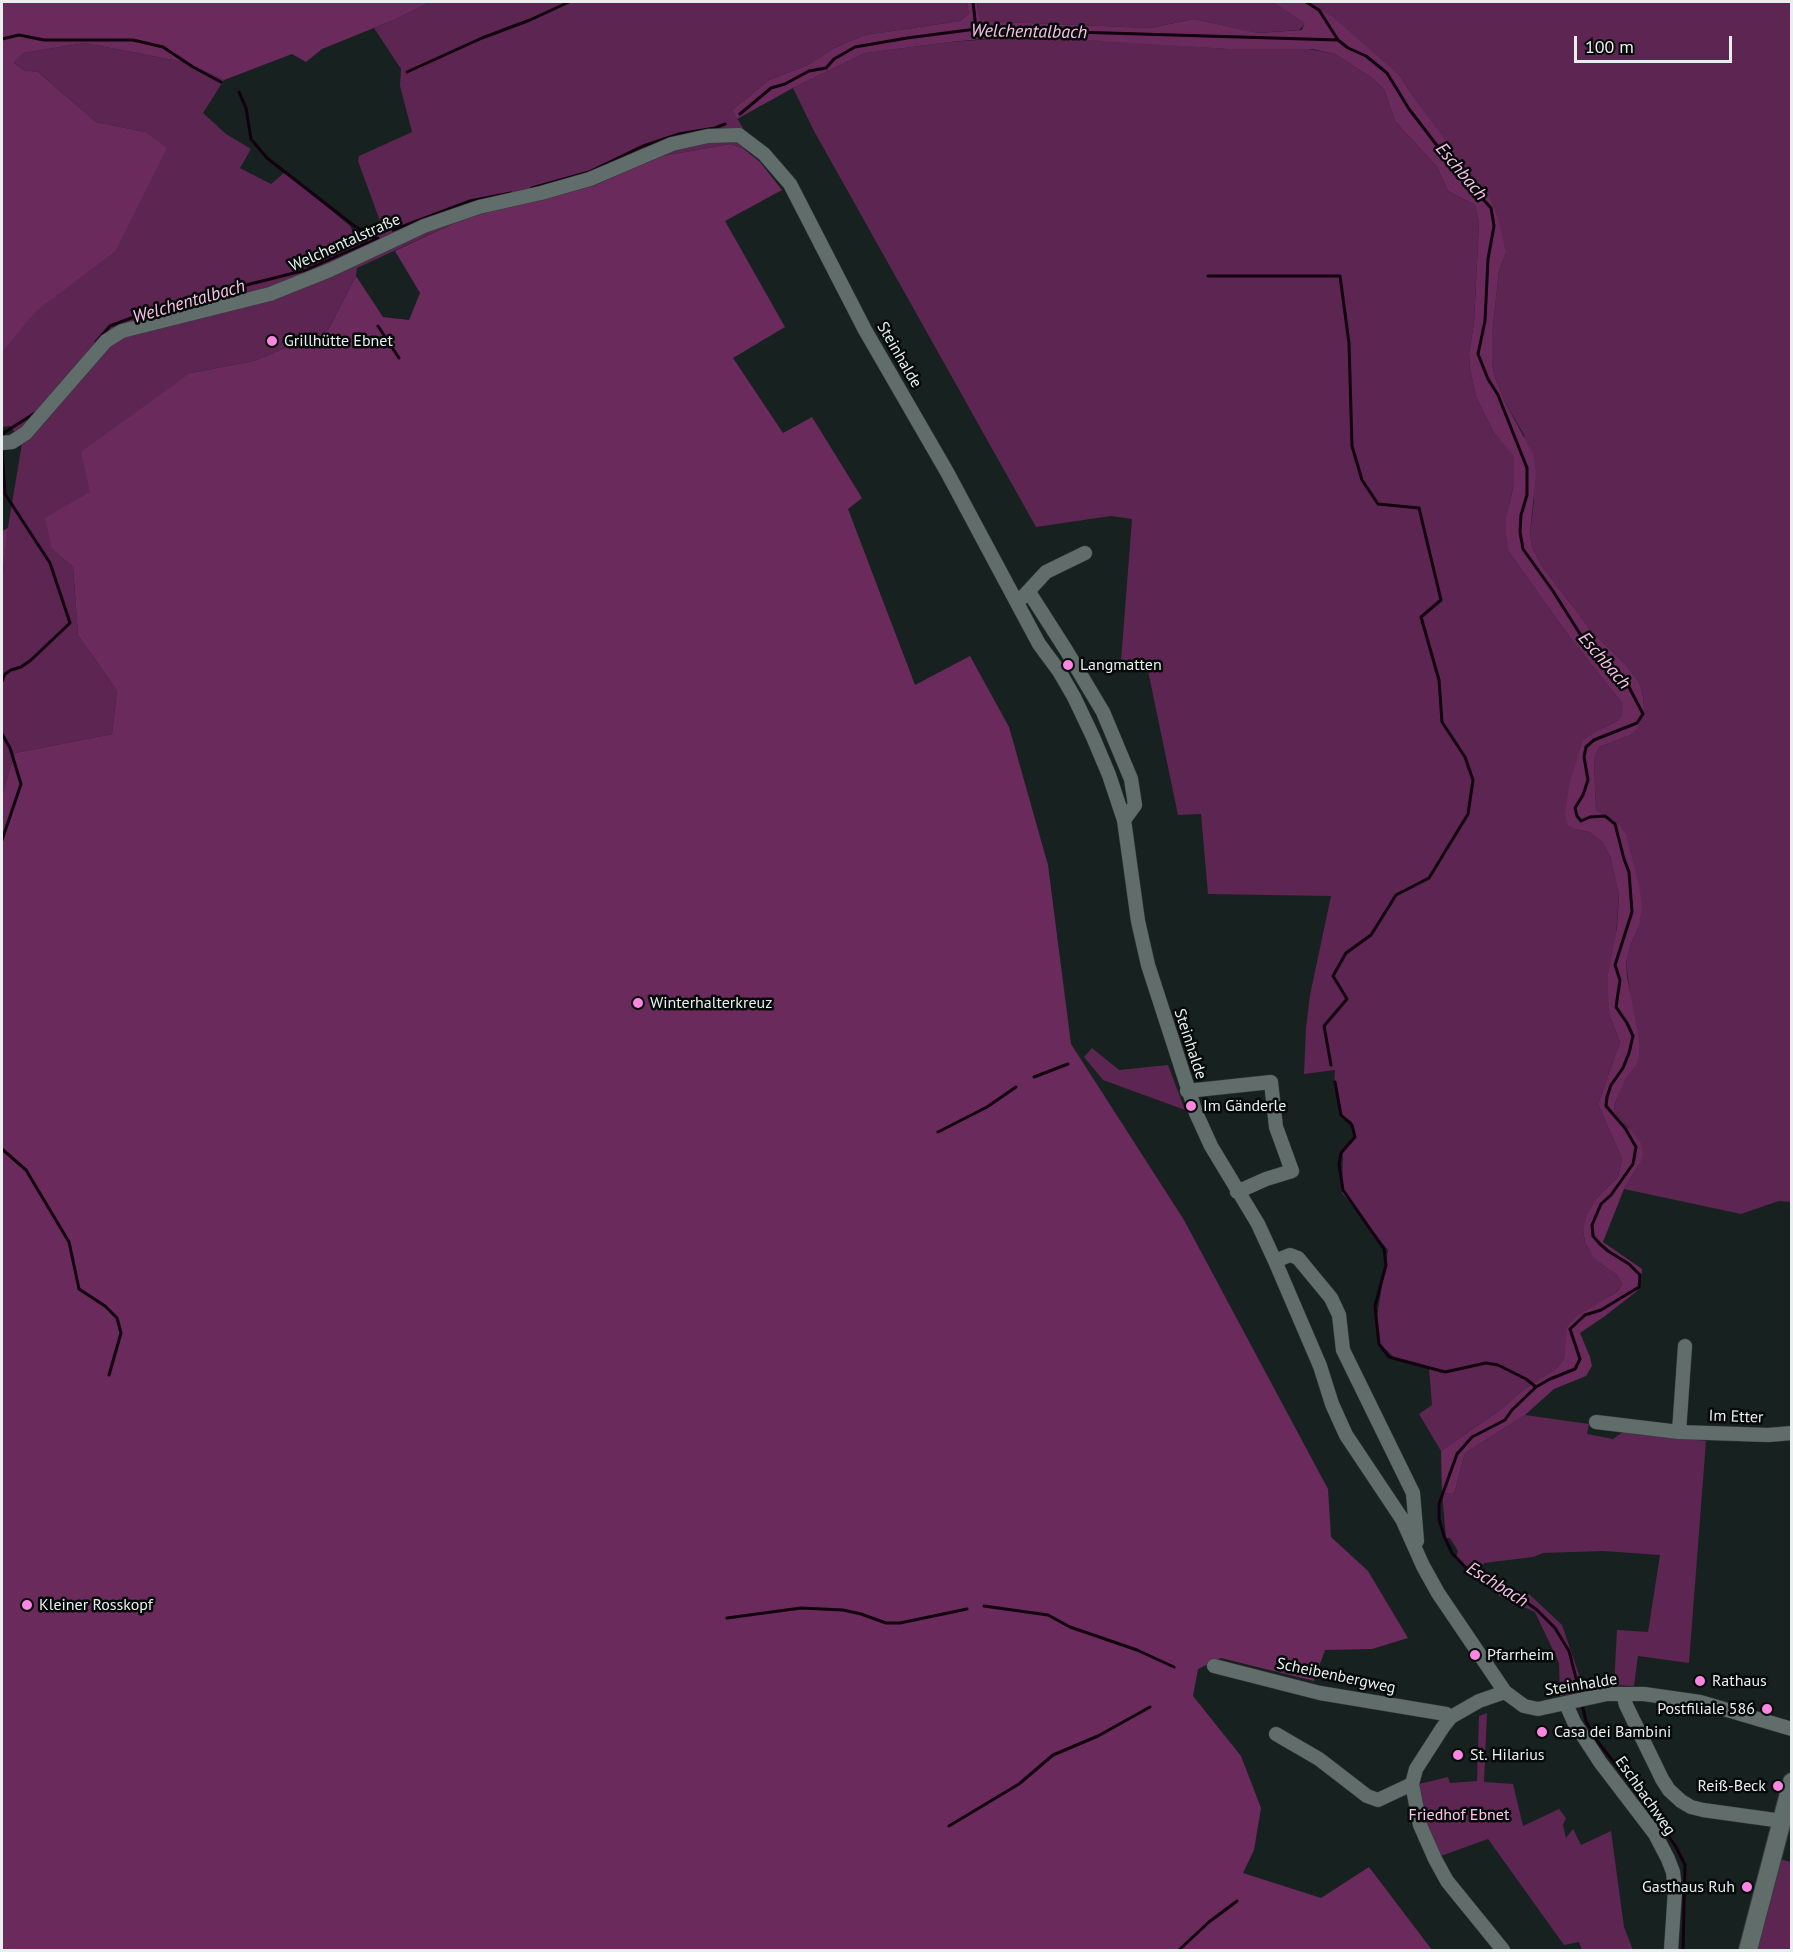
<!DOCTYPE html>
<html>
<head>
<meta charset="utf-8">
<style>
	body { margin:0 }
	#map { position:relative; width:1793px; height:1952px; overflow:hidden; background:#172120; font-family:"PT Sans",sans-serif }
	canvas { display:block }
	.frame { position:absolute; inset:0; border:3px solid #e8efee; pointer-events:none }
	.scale { position:absolute; left:1574px; top:36px; width:158px; height:27px; box-sizing:border-box; border:3px solid #e8efee; border-top:0; padding-left:8px; font-size:18px; line-height:21px; white-space:nowrap; color:#e8efee; -webkit-text-stroke:4px #060a09; paint-order:stroke }
</style>
</head>
<body>
<div id="map">
<canvas width="1793" height="1952"></canvas>
<div class="frame"></div>
<div class="scale">100 m</div>
</div>
<script>
const ctx = document.querySelector('canvas').getContext('2d');
ctx.lineJoin = 'round';
function fill(path, color) {
  ctx.fillStyle = color;
  ctx.fill(path, 'evenodd');
}
function shape(rows) {
  const path = new Path2D();
  for (const r of rows) {
    path.moveTo(r[0], r[1]);
    for (let i = 2; i < r.length; i += 2) path.lineTo(r[i], r[i + 1]);
  }
  return path;
}
function stroke(path, color, width, dash) {
  ctx.strokeStyle = color;
  ctx.lineWidth = width;
  ctx.lineCap = dash ? 'butt' : 'round';
  ctx.setLineDash(dash || []);
  ctx.stroke(path);
}
function drawText(font, color, halo, rows, align = 'center') {
  ctx.font = font + ' "PT Sans",sans-serif';
  ctx.lineWidth = 5;
  ctx.setLineDash([]);
  ctx.textBaseline = 'middle';
  ctx.strokeStyle = halo;
  ctx.fillStyle = color;
  for (const [text, x, y, turn = 0] of rows) {
    ctx.save();
    ctx.translate(x, y);
    ctx.rotate((+turn || 0) * Math.PI / 180);
    ctx.textAlign = isNaN(turn) ? turn : align;
    if (halo) ctx.strokeText(text, 0, 0);
    ctx.fillText(text, 0, 0);
    ctx.restore();
  }
}
const green = shape([
	[430,2,967,2,969,14,960,21,865,35,834,48,808,65,769,80,732,110,746,133,744,149,730,144,657,157,596,185,465,218,357,268,356,276,328,330,254,361,190,373,90,492,52,549,73,567,78,635,117,691,112,734,15,753,2,795,2,581,8,527,22,443,10,426,2,427,2,353,34,312,115,252,145,132,96,122,38,72,23,70,14,63,23,53,85,43,188,63,224,80,203,113,226,134,251,149,240,168,271,184,285,172,350,226,359,244,384,232,358,161,359,156,412,132,400,86,401,69,374,28,396,19],
	[977,2,1272,2,1306,23,1299,30,1257,33,1194,19,1150,28,981,21,978,12],
	[1307,2,1791,2,1791,1202,1779,1201,1741,1214,1624,1189,1640,1163,1629,1128,1615,1112,1614,1105,1627,1075,1636,1066,1632,1007,1626,963,1631,944,1639,926,1611,818,1596,812,1594,759,1599,747,1628,736,1644,708,1643,696,1639,682,1625,664,1593,633,1542,566,1532,547,1530,533,1534,501,1524,435,1505,402,1495,377,1492,364,1492,335,1499,271,1506,252,1488,193,1472,179,1415,99,1400,76],
	[1018,37,1116,41,1227,49,1303,48,1335,54,1372,78,1384,89,1395,121,1437,167,1448,191,1475,205,1479,222,1474,323,1469,353,1470,369,1476,397,1494,433,1514,455,1514,484,1509,505,1509,552,1568,635,1622,703,1624,715,1616,722,1601,729,1575,829,1589,832,1602,842,1610,856,1619,895,1610,1017,1620,1042,1598,1104,1622,1159,1618,1177,1596,1199,1583,1229,1585,1243,1590,1251,1595,1258,1617,1275,1622,1284,1619,1290,1596,1306,1565,1351,1564,1359,1557,1368,1523,1390,1500,1410,1441,1451,1419,1414,1432,1405,1429,1369,1397,1360,1380,1344,1376,1322,1388,1250,1342,1193,1343,1150,1356,1137,1352,1122,1342,1115,1334,1086,1335,1070,1304,1074,1306,1028,1310,995,1331,896,1208,894,1201,814,1178,815,1146,661,1121,661,1132,519,1111,516,1036,527,814,131,793,88,865,53,951,42],
	[1092,1048,1119,1070,1168,1065,1185,1110,1103,1080,1084,1057],
	[1525,1415,1589,1424,1587,1434,1613,1439,1623,1432,1706,1441,1689,1663,1638,1656,1634,1686,1614,1685,1617,1630,1648,1632,1660,1555,1603,1551,1543,1553,1533,1557,1484,1563,1481,1571,1503,1589,1528,1593,1562,1625,1585,1692,1560,1696,1559,1663,1535,1612,1501,1597,1456,1557,1458,1551,1450,1538,1446,1538,1442,1493,1452,1494,1455,1491,1465,1453],
	[1487,1713,1484,1782,1513,1784,1523,1826,1559,1809,1566,1818,1563,1825,1566,1838,1573,1829,1581,1845,1611,1831,1624,1927,1633,1950,1582,1950,1579,1942,1564,1945,1488,1839,1438,1857,1427,1830,1419,1784,1448,1777,1450,1783,1477,1781,1479,1716],
	[1780,1859,1791,1862,1791,1950,1754,1950]
]);
const forest = shape([
	[2,2,430,2,396,19,322,49,306,62,292,54,224,80,188,63,85,43,23,53,14,63,23,70,38,72,96,122,145,132,167,148,115,252,35,312,2,353],
	[967,2,977,2,978,12,981,21,1150,28,1194,19,1258,33,1302,30,1305,23,1272,2,1307,2,1334,18,1400,76,1415,99,1471,175,1472,179,1488,193,1498,218,1506,252,1499,271,1492,335,1492,364,1495,377,1505,402,1533,454,1536,473,1530,533,1532,547,1542,566,1593,633,1625,664,1639,682,1643,696,1644,708,1637,729,1628,736,1599,747,1594,759,1596,811,1611,818,1620,826,1626,835,1640,889,1642,908,1639,926,1631,944,1626,963,1627,976,1639,1039,1639,1056,1636,1066,1627,1076,1614,1105,1615,1112,1641,1143,1643,1155,1640,1163,1624,1189,1603,1242,1642,1269,1641,1282,1637,1291,1605,1316,1580,1333,1590,1357,1592,1366,1586,1376,1554,1389,1525,1415,1465,1453,1455,1491,1452,1494,1442,1493,1441,1451,1500,1410,1523,1390,1557,1368,1564,1359,1567,1327,1577,1316,1612,1295,1619,1290,1622,1284,1617,1275,1594,1258,1590,1251,1585,1243,1583,1229,1587,1215,1596,1199,1618,1177,1622,1159,1598,1104,1620,1042,1610,1017,1608,992,1608,975,1617,928,1619,895,1610,856,1602,842,1589,832,1575,829,1568,825,1565,816,1569,784,1583,740,1601,729,1616,722,1623,715,1622,703,1568,635,1509,552,1506,534,1506,519,1514,484,1514,456,1494,433,1476,397,1470,369,1469,353,1474,323,1479,222,1475,205,1448,191,1437,167,1395,121,1384,89,1372,78,1335,54,1312,49,1227,49,1054,38,991,38,951,42,865,53,793,88,737,119,732,110,769,80,808,65,834,48,865,35,960,21,969,14],
	[730,144,744,149,760,162,782,190,725,221,785,327,733,358,783,433,812,417,862,498,848,509,915,685,970,656,1009,727,1048,865,1071,1044,1184,1220,1328,1489,1331,1537,1368,1571,1408,1638,1372,1649,1325,1650,1314,1681,1221,1658,1198,1669,1193,1696,1241,1756,1261,1808,1254,1850,1243,1873,1321,1898,1369,1867,1432,1950,2,1950,2,795,15,753,112,734,117,691,78,635,73,567,52,549,45,518,90,492,81,452,190,373,254,361,328,330,356,276,383,317,409,320,420,293,395,251,465,218,596,185,657,157],
	[8,528,2,581,2,531]
]);
const stream = shape([
	[973,2,976,29],
	[1306,2,1319,10,1338,40,1348,48,1366,56,1387,73,1409,109,1452,165,1491,208,1494,226,1488,259,1485,321,1478,354,1488,379,1498,395,1527,468,1527,495,1521,515,1520,532,1523,549,1553,591,1592,653,1629,687,1643,714,1637,723,1594,740,1586,747,1584,757,1588,780,1583,795,1575,808,1577,816,1581,821,1590,817,1605,816,1615,824,1624,859,1629,872,1632,912,1615,965,1620,980,1616,1007,1627,1023,1633,1036,1629,1053,1623,1068,1611,1085,1607,1097,1606,1106,1625,1128,1636,1147,1633,1164,1611,1195,1601,1204,1592,1225,1593,1236,1600,1244,1608,1251,1629,1264,1640,1275,1639,1287,1601,1310,1585,1315,1570,1329,1580,1359,1575,1369,1550,1379,1536,1387,1512,1410,1505,1420,1472,1437,1457,1454,1439,1504,1439,1519,1444,1536,1452,1553,1469,1571,1526,1602,1537,1610,1555,1628,1569,1651,1580,1694],
	[2,39,19,35,44,40,133,40,163,47,193,67,221,82],
	[407,72,482,38,530,20,569,2],
	[239,92,246,108,251,139,267,158,353,225,377,239],
	[740,114,771,88,785,84,809,71,826,68,834,59,855,47,907,38,976,29,1338,40],
	[532,188,589,172,643,146,679,134,715,128,725,124],
	[393,230,470,201,511,193],
	[1208,276,1340,276,1349,343,1352,446,1362,480,1378,504,1419,508,1441,600,1421,617,1439,680,1442,722,1465,757,1473,780,1468,814,1429,878,1396,895,1371,935,1346,953,1333,976,1347,999,1324,1026,1331,1065],
	[378,326,399,358],
	[96,342,110,326,163,306,306,270,378,238],
	[2,434,35,413],
	[2,681,5,674,11,670,21,667,31,660,70,623,50,563,5,494,2,448],
	[2,734,10,748,21,784,2,840],
	[1034,1077,1068,1064],
	[1335,1082,1341,1115,1352,1125,1355,1137,1341,1153,1339,1164,1343,1190,1384,1249,1386,1265,1375,1306,1379,1344,1389,1357,1445,1372,1486,1363,1498,1365,1526,1379,1536,1387],
	[938,1132,987,1107,1016,1087],
	[2,1149,26,1170,69,1242,79,1289,105,1306,117,1318,121,1333,109,1375],
	[984,1606,1048,1615,1070,1627,1137,1650,1174,1667],
	[727,1618,801,1608,843,1610,861,1614,886,1623,900,1623,967,1609],
	[1582,1704,1586,1721,1595,1738,1649,1808,1676,1847,1685,1865,1683,1950],
	[949,1826,1019,1784,1053,1755,1098,1736,1150,1707],
	[1179,1950,1209,1922,1237,1901]
]);
const minor = shape([
	[2,443,12,442,26,433,106,341,122,331,270,294,330,270,424,226,479,207,541,193,590,179,672,144,708,136,739,135,764,154,790,184,865,330,947,472,1039,644,1059,671,1074,697,1093,737,1109,775,1124,820,1138,921,1148,965,1196,1113,1211,1146,1258,1224,1275,1261,1320,1366,1332,1404,1346,1435,1402,1519,1423,1566,1438,1593,1505,1692,1524,1706,1538,1709,1607,1694,1644,1694,1700,1702,1792,1729],
	[1029,592,1066,650,1103,712,1131,779,1135,805,1124,820],
	[1022,598,1046,572,1085,553],
	[1187,1091,1271,1082,1276,1127,1292,1171,1266,1179,1237,1192],
	[1275,1261,1290,1255,1298,1258,1331,1298,1339,1315,1343,1350,1413,1493,1417,1541],
	[1596,1422,1679,1432,1768,1435,1792,1433],
	[1679,1432,1685,1346],
	[1214,1666,1320,1693,1446,1714,1451,1717],
	[1623,1694,1626,1705,1662,1779,1669,1790,1681,1801,1691,1807,1703,1810,1782,1821],
	[1566,1704,1574,1722,1600,1762,1655,1834,1668,1859,1673,1872,1675,1890,1671,1950],
	[1276,1734,1319,1759,1367,1796,1378,1800,1412,1784],
	[1503,1950,1447,1881,1435,1859,1420,1825,1412,1784,1416,1769,1443,1727,1451,1717,1479,1701,1505,1692]
]);
const secondary = shape([
	[1748,1950,1792,1782]
]);
const markers = [
	[272,341,6,"#fd86e2"],
	[1068,665,6,"#fd86e2"],
	[638,1003,6,"#fd86e2"],
	[1191,1106,6,"#fd86e2"],
	[27,1605,6,"#fd86e2"],
	[1475,1655,6,"#fd86e2"],
	[1700,1681,6,"#fd86e2"],
	[1767,1709,6,"#fd86e2"],
	[1542,1732,6,"#fd86e2"],
	[1458,1755,6,"#fd86e2"],
	[1778,1786,6,"#fd86e2"],
	[1747,1887,6,"#fd86e2"]
];
const streetNames = [
	["Welchentalstraße",345,243,-24],
	["Steinhalde",899,355,60],
	["Steinhalde",1190,1044,72],
	["Im Etter",1736,1417,2],
	["Scheibenbergweg",1336,1676,12],
	["Steinhalde",1581,1685,-9],
	["Eschbachweg",1645,1796,55]
];
const poiNames = [
	["Grillhütte Ebnet",284,341],
	["Langmatten",1080,665],
	["Winterhalterkreuz",650,1003],
	["Im Gänderle",1203,1106],
	["Kleiner Rosskopf",39,1605],
	["Pfarrheim",1487,1655],
	["Rathaus",1712,1681],
	["Postfiliale 586",1755,1709,"right"],
	["Casa dei Bambini",1554,1732],
	["St. Hilarius",1470,1755],
	["Reiß-Beck",1766,1786,"right"],
	["Gasthaus Ruh",1735,1887,"right"]
];
const parkNames = [
	["Friedhof Ebnet",1459,1815]
];
const waterNames = [
	["Welchentalbach",1029,32,1],
	["Eschbach",1461,172,50],
	["Welchentalbach",189,302,-16],
	["Eschbach",1604,661,49],
	["Eschbach",1497,1585,32]
];
fill(green, '#5d2551');
fill(forest, '#6a2a5c');
stroke(stream, '#13000e', 3);
stroke(minor, '#353d3c', 15);
stroke(secondary, '#353d3c', 20);
stroke(minor, '#616d6b', 14);
stroke(secondary, '#616d6b', 18);
for (const [x, y, r, color] of markers) {
  const dot = new Path2D();
  dot.arc(x, y, r, 0, 2 * Math.PI);
  ctx.fillStyle = color;
  ctx.fill(dot);
  stroke(dot, '#060a09', 2);
}
drawText('16px', '#e8efee', '#060a09', streetNames);
drawText('16px', '#e8efee', '#060a09', poiNames, 'left');
drawText('16px', '#fec4ee', '#060a09', parkNames);
drawText('italic 18px', '#fac0ea', '#060a09', waterNames);
</script>
</body>
</html>
